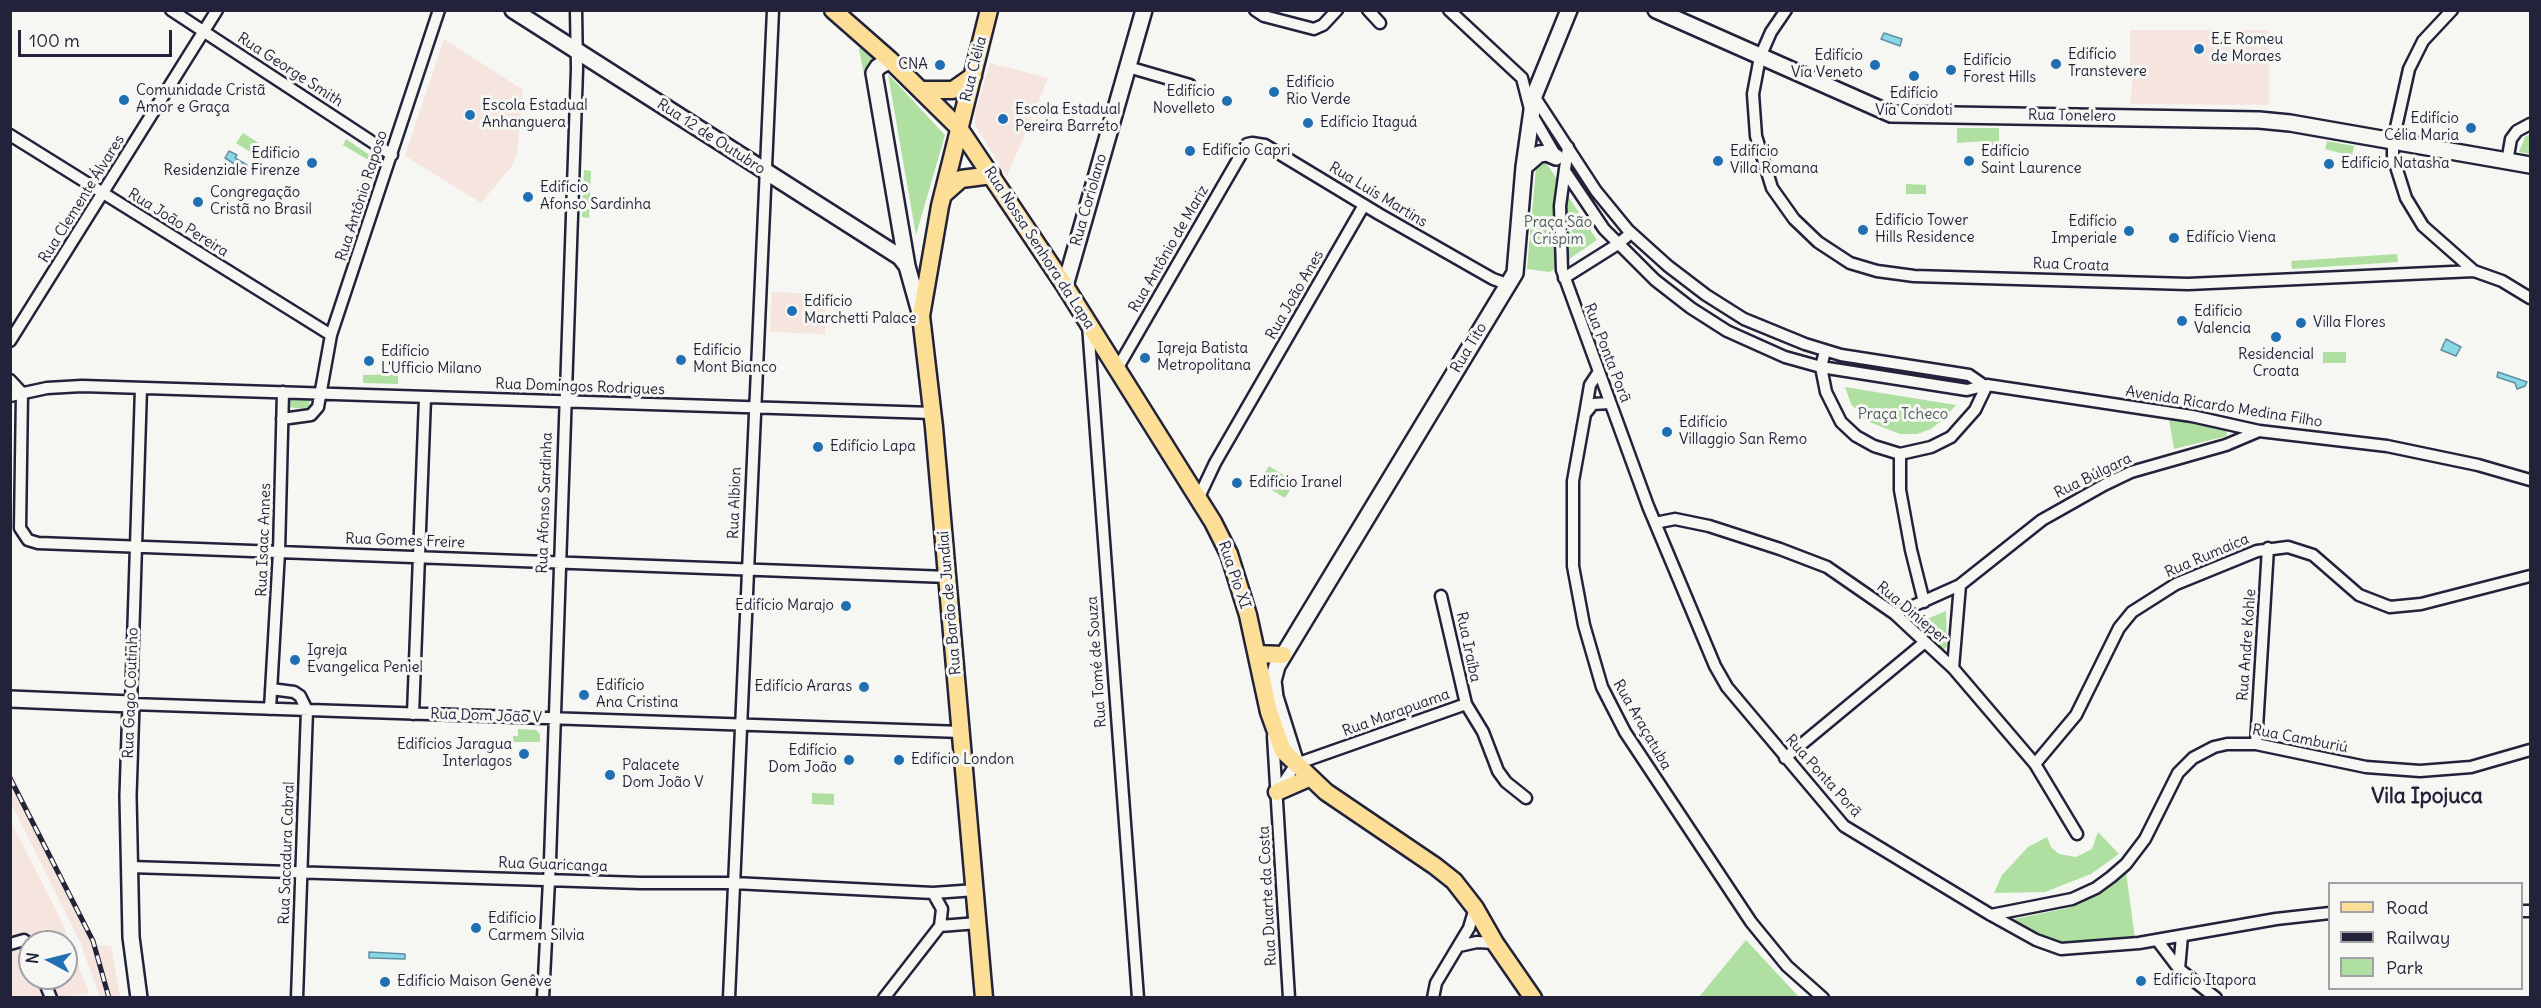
<!DOCTYPE html>
<html>
<head>
<meta charset="utf-8">
<style>
	body { margin:0 }
	#map { position:relative; width:2541px; height:1008px; overflow:hidden; background:#f6f6f2; font-family:Delius,sans-serif }
	canvas { display:block }
	.frame { position:absolute; inset:0; border:12px solid #22223b; pointer-events:none }
	.legend { position:absolute; left:2328px; top:882px; width:195px; height:108px; box-sizing:border-box; background:#f6f6f2; border:2px solid #a1a1a9; margin:0; padding:8px 10px; list-style:none; font-size:18px; color:#22223b }
	.legend li { display:flex; align-items:center; gap:12px; height:30px }
	.legend b { width:30px; border:2px solid #a1a1a9 }
	.north { position:absolute; left:18px; top:930px; width:60px; height:60px; box-sizing:border-box; background:#f6f6f2; border:2px solid #a1a1a9; border-radius:50%; rotate:277deg; font-size:16px; font-weight:700; line-height:24px; text-align:center; color:#22223b }
	.north::after { content:''; display:block; margin:auto; width:21px; height:27px; background:#1f6fb2; clip-path:polygon(50% 0,100% 100%,50% 72%,0 100%) }
	.scale { position:absolute; left:18px; top:30px; width:154px; height:27px; box-sizing:border-box; border:3px solid #22223b; border-top:0; padding-left:8px; font-size:18px; line-height:21px; white-space:nowrap; color:#22223b; -webkit-text-stroke:4px #f6f6f2; paint-order:stroke }
</style>
</head>
<body>
<div id="map">
<canvas width="2541" height="1008"></canvas>
<div class="frame"></div>
<ul class="legend">
<li><b style="height:8px;background:#fdde96"></b>Road</li>
<li><b style="height:8px;background:#22223b"></b>Railway</li>
<li><b style="height:16px;background:#afe0a1"></b>Park</li>
</ul>
<div class="north">N</div>
<div class="scale">100 m</div>
</div>
<script>
const ctx = document.querySelector('canvas').getContext('2d');
ctx.lineJoin = 'round';
function fill(path, color) {
  ctx.fillStyle = color;
  ctx.fill(path, 'evenodd');
}
function shape(rows) {
  const path = new Path2D();
  for (const r of rows) {
    path.moveTo(r[0], r[1]);
    for (let i = 2; i < r.length; i += 2) path.lineTo(r[i], r[i + 1]);
  }
  return path;
}
function stroke(path, color, width, dash) {
  ctx.strokeStyle = color;
  ctx.lineWidth = width;
  ctx.lineCap = dash ? 'butt' : 'round';
  ctx.setLineDash(dash || []);
  ctx.stroke(path);
}
function drawText(font, color, halo, rows, align = 'center') {
  ctx.font = font + ' Delius,sans-serif';
  ctx.lineWidth = 6;
  ctx.setLineDash([]);
  ctx.textBaseline = 'middle';
  ctx.strokeStyle = halo;
  ctx.fillStyle = color;
  for (const [text, x, y, turn = 0] of rows) {
    ctx.save();
    ctx.translate(x, y);
    ctx.rotate((+turn || 0) * Math.PI / 180);
    ctx.textAlign = isNaN(turn) ? turn : align;
    if (halo) ctx.strokeText(text, 0, 0);
    ctx.fillText(text, 0, 0);
    ctx.restore();
  }
}
const built = shape([
	[2130,30,2269,30,2269,105,2130,104,2134,69,2130,68],
	[444,39,523,90,517,154,512,166,481,203,405,156],
	[990,63,1048,78,1007,177,975,125,975,113],
	[772,292,826,294,825,334,770,332],
	[11,771,97,945,111,946,120,997,100,997,80,942,11,803],
	[10,820,62,922,89,993,62,997,11,997],
	[30,942,66,942,66,978,30,978]
]);
const green = shape([
	[862,45,878,58,864,75,859,49],
	[888,74,945,135,916,235,899,138],
	[1957,128,1999,128,1999,147,1992,147,1992,143,1987,141,1957,143],
	[243,133,262,145,255,155,236,143],
	[2530,134,2530,154,2519,152,2525,137],
	[346,139,377,160,358,219,351,215,370,161,343,145],
	[2327,141,2354,146,2352,156,2325,149],
	[1543,158,1597,240,1550,272,1527,269,1536,168],
	[584,170,591,171,589,218,582,217],
	[1906,184,1926,185,1926,194,1906,194],
	[2397,254,2398,262,2292,269,2291,261],
	[2323,352,2346,352,2346,363,2323,363],
	[398,374,398,384,363,383,363,375],
	[1845,387,1956,405,1945,418,1931,429,1917,434,1900,434,1867,421,1851,404],
	[285,395,310,396,309,409,285,407],
	[2169,419,2226,427,2227,436,2174,449],
	[1269,466,1295,482,1285,498,1259,482],
	[1946,611,1947,647,1943,650,1915,624],
	[518,729,536,730,540,734,540,742,513,742,513,736,518,736],
	[812,793,834,794,834,805,812,804],
	[2098,832,2119,854,2091,874,2045,892,1994,893,2002,875,2028,847,2047,837,2051,847,2059,854,2076,857,2092,849],
	[2126,872,2135,939,2070,945,2055,941,2009,920,2068,908,2109,885],
	[1746,940,1798,996,1800,997,1699,997]
]);
const water = shape([
	[1884,33,1902,39,1900,46,1881,39,1884,33],
	[229,151,237,155,235,158,247,165,244,170,225,158,229,151],
	[2446,339,2461,347,2456,356,2441,350,2446,339],
	[2498,372,2527,382,2525,386,2517,389,2515,383,2497,377,2498,372],
	[369,952,405,954,405,959,369,958,369,952]
]);
const street = shape([
	[171,10,392,155],
	[1255,10,1264,16,1314,29,1323,25,1337,10],
	[1368,10,1380,23],
	[1449,10,1522,78,1531,113,1557,158],
	[1786,10,1771,32,1760,57,1753,94,1756,136,1772,188,1794,219,1818,242,1850,263,1877,271,1914,276,2188,284,2474,271,2502,281,2530,298],
	[2452,10,2423,41,2409,69,2393,141,2393,157,2406,198,2423,226,2474,271],
	[1128,67,1190,85],
	[1534,96,1596,191,1628,230,1668,266,1706,295,1744,319,1805,344,1841,355,1969,375,1982,384],
	[10,135,331,335],
	[1568,147,1560,206,1562,270,1648,506,1715,666,1727,687,1844,826,1991,915,2036,940,2061,949,2139,943,2276,919,2330,913],
	[2507,162,2511,139,2517,131,2530,124],
	[1565,171,1604,229,1655,280,1691,308,1727,331,1785,357,1821,367,1967,390,1987,385,2192,416,2259,431,2387,446,2478,465,2530,480],
	[1564,278,1618,244,1631,233],
	[1088,325,1138,998],
	[10,341,217,10],
	[1825,351,1821,367,1826,392,1841,422,1856,436,1874,446,1900,454,1931,447,1951,437,1975,410,1987,385],
	[1117,369,1247,144,1252,143,1265,145,1379,214,1493,279,1507,284],
	[1598,373,1590,385,1585,414,1593,404,1609,403],
	[10,380,22,393,20,528,28,540,38,543,948,577],
	[141,388,131,704,962,732],
	[10,396,47,388,82,386,933,413],
	[1585,414,1573,481,1573,566,1584,625,1602,687,1625,732,1751,922,1787,966,1823,998],
	[282,419,311,415,318,407,331,335,439,10],
	[1900,454,1900,490,1911,550,1924,602],
	[1198,499,1215,463,1364,205],
	[1655,523,1675,519,1709,526,1780,549,1827,567,1895,614,1953,668,2035,764,2077,834],
	[1441,596,1466,704,1483,732,1498,771,1506,782,1526,798],
	[1895,614,1960,585,2042,520,2104,485,2131,472,2226,445,2259,431],
	[1953,668,1960,585],
	[271,689,294,692,300,696,307,710,297,998],
	[270,709,279,552,283,392],
	[413,714,425,398],
	[1273,736,1289,998],
	[2256,744,2268,548],
	[1785,758,1925,642],
	[2035,764,2076,715,2119,628,2132,612,2176,584,2257,551,2288,547,2313,555,2359,595,2390,607,2421,604,2530,576],
	[1278,791,1296,764,1466,704],
	[130,867,641,883,734,883,933,893,976,890],
	[2522,911,2530,911],
	[1991,915,2072,899,2096,888,2111,877,2126,864,2145,839,2178,773,2193,758,2214,747,2227,744,2256,744,2366,767,2420,771,2471,767,2530,750],
	[940,926,978,923],
	[2157,940,2179,969,2216,998],
	[10,944,24,940,30,945],
	[1459,946,1477,942,1495,943],
	[2179,969,2182,936],
	[43,978,51,998],
	[543,998,550,861,577,69,576,10],
	[729,998,773,10],
	[884,998,940,926,942,909,933,893],
	[1433,998,1436,983,1469,928,1475,908]
]);
const secondary = shape([
	[513,10,900,257,907,266],
	[1656,10,1891,114,2259,120,2290,123,2530,165],
	[890,60,878,67,874,73,907,266,921,316],
	[1524,167,1539,154,1547,153,1556,157],
	[1065,286,1144,10],
	[10,699,131,704,128,796,131,937,139,998],
	[1296,764,1275,697,1273,681,1277,666,1515,273,1524,167,1534,96,1569,10]
]);
const primary = shape([
	[833,10,890,60,959,128,1065,286,1213,522,1229,554,1248,615,1269,712,1283,751,1326,792,1435,866,1454,881,1475,908,1495,943,1533,998],
	[922,90,953,90,973,76],
	[943,195,961,179,992,175],
	[1257,654,1283,655],
	[1277,792,1309,778],
	[984,998,934,427,921,316,940,206,989,10]
]);
const rail = shape([
	[10,778,93,941,109,998]
]);
const markers = [
	[2199,49,6,"#1f6fb2"],
	[2056,64,6,"#1f6fb2"],
	[940,65,6,"#1f6fb2"],
	[1875,65,6,"#1f6fb2"],
	[1951,70,6,"#1f6fb2"],
	[1914,76,6,"#1f6fb2"],
	[1274,92,6,"#1f6fb2"],
	[124,100,6,"#1f6fb2"],
	[1227,101,6,"#1f6fb2"],
	[470,115,6,"#1f6fb2"],
	[1003,119,6,"#1f6fb2"],
	[1308,123,6,"#1f6fb2"],
	[2471,128,6,"#1f6fb2"],
	[1190,151,6,"#1f6fb2"],
	[1718,161,6,"#1f6fb2"],
	[1969,161,6,"#1f6fb2"],
	[312,163,6,"#1f6fb2"],
	[2329,164,6,"#1f6fb2"],
	[528,197,6,"#1f6fb2"],
	[198,202,6,"#1f6fb2"],
	[1863,230,6,"#1f6fb2"],
	[2129,231,6,"#1f6fb2"],
	[2174,238,6,"#1f6fb2"],
	[792,311,6,"#1f6fb2"],
	[2182,321,6,"#1f6fb2"],
	[2301,323,6,"#1f6fb2"],
	[2276,337,6,"#1f6fb2"],
	[1145,358,6,"#1f6fb2"],
	[681,360,6,"#1f6fb2"],
	[369,361,6,"#1f6fb2"],
	[1667,432,6,"#1f6fb2"],
	[818,447,6,"#1f6fb2"],
	[1237,483,6,"#1f6fb2"],
	[846,606,6,"#1f6fb2"],
	[295,660,6,"#1f6fb2"],
	[864,687,6,"#1f6fb2"],
	[584,695,6,"#1f6fb2"],
	[524,754,6,"#1f6fb2"],
	[849,760,6,"#1f6fb2"],
	[899,760,6,"#1f6fb2"],
	[610,775,6,"#1f6fb2"],
	[476,928,6,"#1f6fb2"],
	[2141,981,6,"#1f6fb2"],
	[385,982,6,"#1f6fb2"]
];
const poiNames = [
	["E.E Romeu",2211,40],
	["de Moraes",2211,57],
	["Edifício",2068,55],
	["Transtevere",2068,72],
	["Edifício",1863,56,"right"],
	["Via Veneto",1863,73,"right"],
	["Edifício",1963,61],
	["Forest Hills",1963,78],
	["CNA",928,65,"right"],
	["Edifício",1286,83],
	["Rio Verde",1286,100],
	["Comunidade Cristã",136,91],
	["Amor e Graça",136,108],
	["Edifício",1215,92,"right"],
	["Novelleto",1215,109,"right"],
	["Edifício",1914,94,"center"],
	["Via Condoti",1914,111,"center"],
	["Escola Estadual",482,106],
	["Anhanguera",482,123],
	["Escola Estadual",1015,110],
	["Pereira Barreto",1015,127],
	["Edifício",2459,119,"right"],
	["Célia Maria",2459,136,"right"],
	["Edifício Itaguá",1320,123],
	["Edifício Capri",1202,151],
	["Edifício",1730,152],
	["Villa Romana",1730,169],
	["Edifício",1981,152],
	["Saint Laurence",1981,169],
	["Edificio",300,154,"right"],
	["Residenziale Firenze",300,171,"right"],
	["Edifício Natasha",2341,164],
	["Edifício",540,188],
	["Afonso Sardinha",540,205],
	["Congregação",210,193],
	["Cristã no Brasil",210,210],
	["Edifício Tower",1875,221],
	["Hills Residence",1875,238],
	["Edifício",2117,222,"right"],
	["Imperiale",2117,239,"right"],
	["Edifício Viena",2186,238],
	["Edifício",804,302],
	["Marchetti Palace",804,319],
	["Edifício",2194,312],
	["Valencia",2194,329],
	["Villa Flores",2313,323],
	["Igreja Batista",1157,349],
	["Metropolitana",1157,366],
	["Edifício",693,351],
	["Mont Bianco",693,368],
	["Edifício",381,352],
	["L'Ufficio Milano",381,369],
	["Residencial",2276,355,"center"],
	["Croata",2276,372,"center"],
	["Edifício",1679,423],
	["Villaggio San Remo",1679,440],
	["Edifício Lapa",830,447],
	["Edifício Iranel",1249,483],
	["Edifício Marajo",834,606,"right"],
	["Igreja",307,651],
	["Evangelica Peniel",307,668],
	["Edifício",596,686],
	["Ana Cristina",596,703],
	["Edifício Araras",852,687,"right"],
	["Edifícios Jaragua",512,745,"right"],
	["Interlagos",512,762,"right"],
	["Edifício",837,751,"right"],
	["Dom João",837,768,"right"],
	["Edifício London",911,760],
	["Palacete",622,766],
	["Dom João V",622,783],
	["Edifício",488,919],
	["Carmem Silvia",488,936],
	["Edifício Itapora",2153,981],
	["Edifício Maison Genêve",397,982]
];
const streetNames = [
	["Rua Clélia",974,69,-76],
	["Rua George Smith",290,70,33],
	["Rua Tonelero",2072,116,1],
	["Rua 12 de Outubro",711,137,33],
	["Rua Luís Martins",1378,195,31],
	["Rua Antônio Raposo",362,196,-72],
	["Rua Clemente Álvares",82,199,-58],
	["Rua Coriolano",1089,200,-74],
	["Rua João Pereira",178,223,32],
	["Rua Nossa Senhora da Lapa",1039,248,57],
	["Rua Antônio de Mariz",1169,249,-60],
	["Rua Croata",2071,265,2],
	["Rua João Anes",1295,295,-60],
	["Rua Tito",1469,348,-59],
	["Rua Ponta Porã",1607,353,69],
	["Rua Domingos Rodrigues",580,387,2],
	["Avenida Ricardo Medina Filho",2224,407,9],
	["Rua Búlgara",2093,476,-26],
	["Rua Afonso Sardinha",545,503,-88],
	["Rua Albion",735,503,-88],
	["Rua Isaac Annes",264,540,-88],
	["Rua Gomes Freire",405,541,2],
	["Rua Rumaica",2207,556,-23],
	["Rua Pio XI",1234,575,71],
	["Rua Barão de Jundiaí",950,603,-95],
	["Rua Dinieper",1912,613,40],
	["Rua Andre Kohle",2247,645,-86],
	["Rua Iraíba",1468,647,78],
	["Rua Tomé de Souza",1097,662,-94],
	["Rua Gago Coutinho",131,693,-88],
	["Rua Marapuama",1396,713,-20],
	["Rua Dom João V",486,716,2],
	["Rua Araçatuba",1642,725,60],
	["Rua Camburiú",2300,739,11],
	["Rua Ponta Porã",1823,776,48],
	["Rua Sacadura Cabral",287,853,-88],
	["Rua Guaricanga",553,865,2],
	["Rua Duarte da Costa",1268,896,-93]
];
const parkNames = [
	["Praça São",1558,223],
	["Crispim",1558,240],
	["Praça Tcheco",1903,415]
];
const districtNames = [
	["Vila Ipojuca",2427,797]
];
fill(built, '#f6e4de');
fill(green, '#afe0a1');
fill(water, '#89d8e7');
stroke(water, '#608fa2', 1.5);
stroke(street, '#22223b', 15);
stroke(secondary, '#22223b', 20);
stroke(primary, '#22223b', 21);
stroke(street, '#f6f6f2', 10);
stroke(secondary, '#f6f6f2', 15);
stroke(primary, '#fdde96', 16);
stroke(rail, '#22223b', 5);
stroke(rail, '#f6f6f2', 3, [9]);
for (const [x, y, r, color] of markers) {
  const dot = new Path2D();
  dot.arc(x, y, r, 0, 2 * Math.PI);
  ctx.fillStyle = color;
  ctx.fill(dot);
  stroke(dot, '#f6f6f2', 2);
}
drawText('15px', '#22223b', '#f6f6f2', poiNames, 'left');
drawText('15px', '#22223b', '#f6f6f2', streetNames);
drawText('15px', '#4c5b5a', '#f6f6f2', parkNames);
drawText('bold 21px', '#22223b', '#f6f6f2', districtNames);
</script>
</body>
</html>
